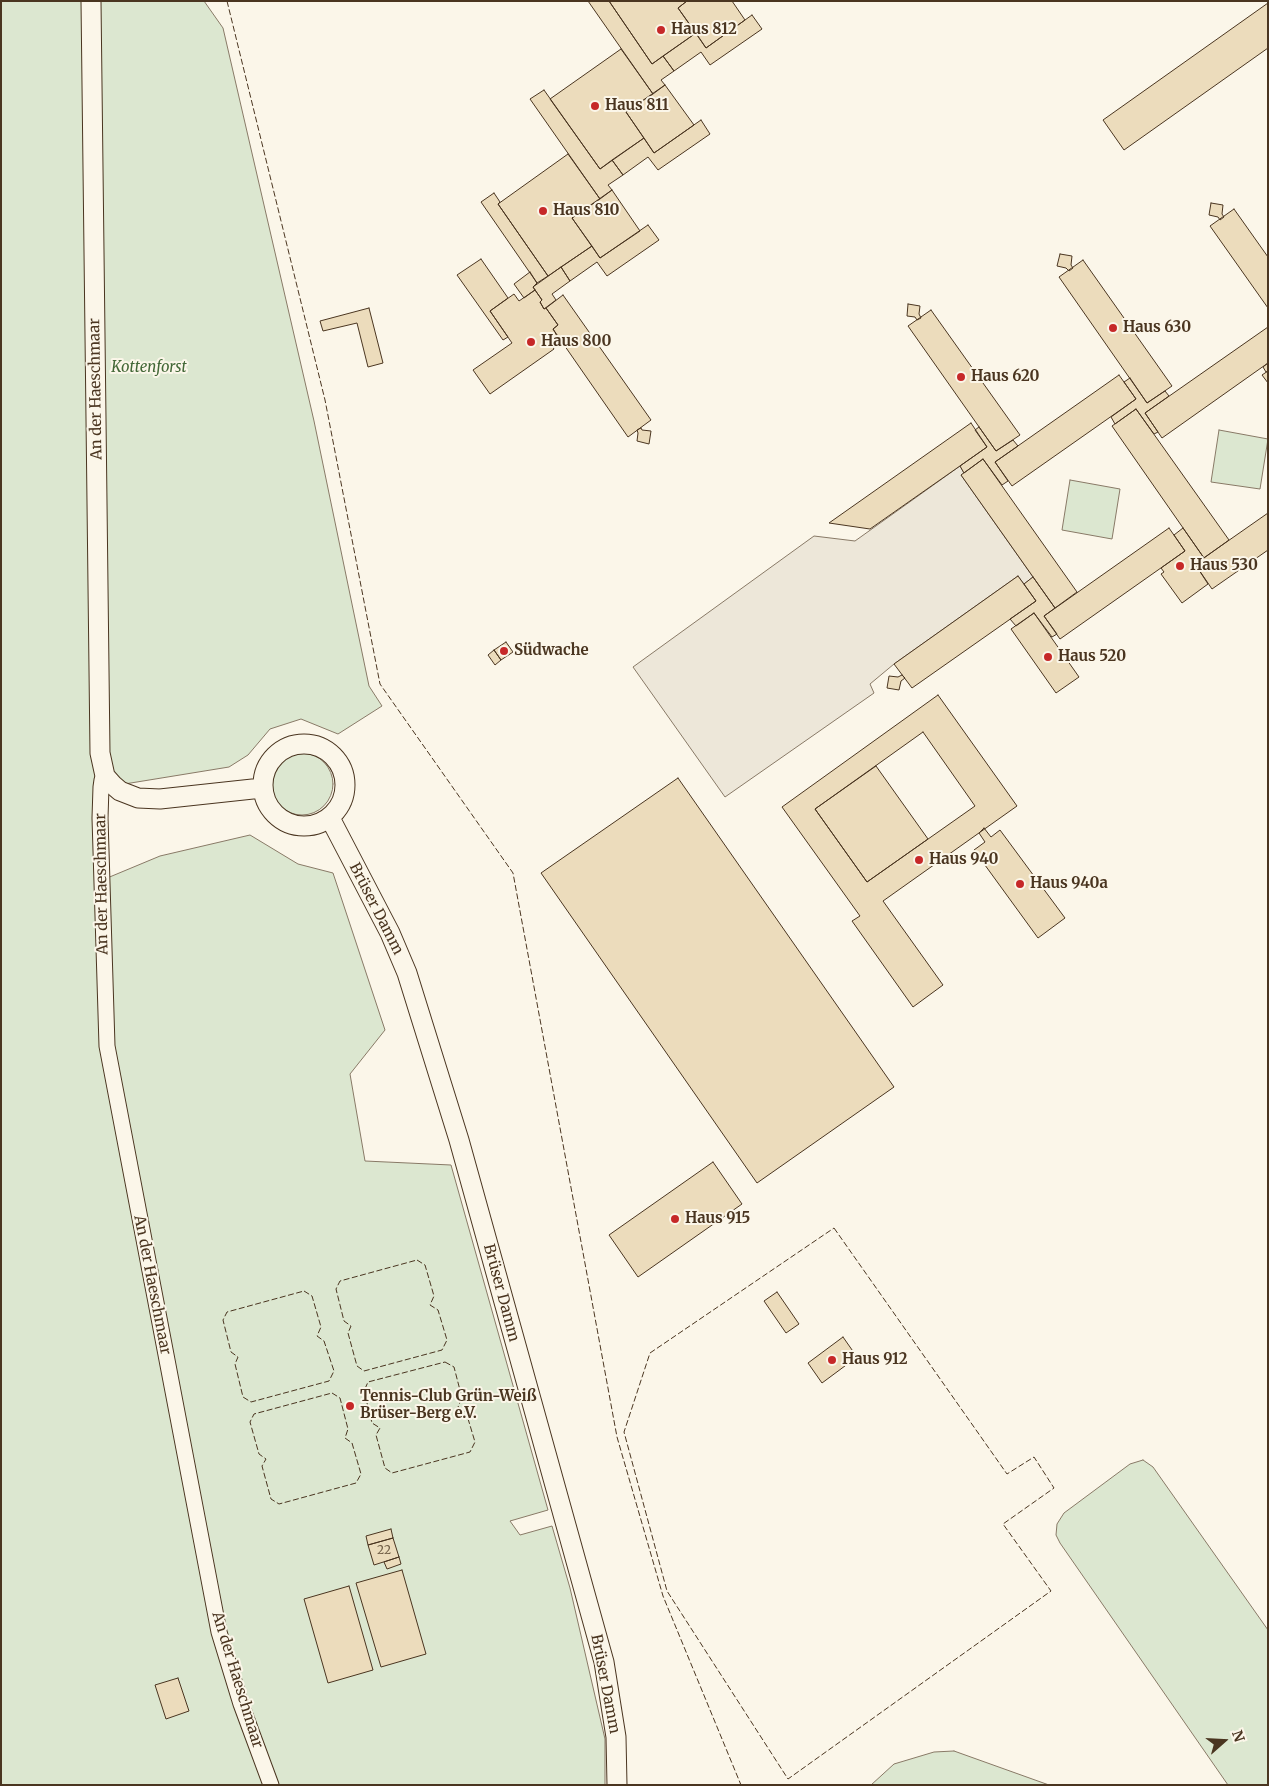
<!DOCTYPE html>
<html>
<head>
<meta charset="utf-8">
<style>
	body { margin:0 }
	#map { position:relative; width:1269px; height:1786px; overflow:hidden; background:#fbf6e9; font-family:Merriweather,serif }
	canvas { display:block }
	.frame { position:absolute; inset:0; border:2px solid #4a3520; pointer-events:none }
	.north { position:absolute; left:1199px; top:1716px; width:50px; height:50px; -webkit-text-stroke:4px #fbf6e9; paint-order:stroke; rotate:71deg; font-size:14px; font-weight:700; line-height:20px; text-align:center; color:#4a3520 }
	.north::after { content:''; display:block; margin:auto; width:18px; height:22px; background:#4a3520; clip-path:polygon(50% 0,100% 100%,50% 72%,0 100%) }
</style>
</head>
<body>
<div id="map">
<canvas width="1269" height="1786"></canvas>
<div class="frame"></div>
<div class="north">N</div>
</div>
<script>
const ctx = document.querySelector('canvas').getContext('2d');
ctx.lineJoin = 'round';
function fill(path, color) {
  ctx.fillStyle = color;
  ctx.fill(path, 'evenodd');
}
function shape(rows) {
  const path = new Path2D();
  for (const r of rows) {
    if (r.length === 3) {
      path.moveTo(r[0] + r[2], r[1]);
      path.arc(r[0], r[1], r[2], 0, 2 * Math.PI);
      continue;
    }
    path.moveTo(r[0], r[1]);
    for (let i = 2; i < r.length; i += 2) path.lineTo(r[i], r[i + 1]);
  }
  return path;
}
function stroke(path, color, width, dash) {
  ctx.strokeStyle = color;
  ctx.lineWidth = width;
  ctx.lineCap = dash ? 'butt' : 'round';
  ctx.setLineDash(dash || []);
  ctx.stroke(path);
}
function drawText(font, color, halo, rows, align = 'center') {
  ctx.font = font + ' Merriweather,serif';
  ctx.lineWidth = 4;
  ctx.setLineDash([]);
  ctx.textBaseline = 'middle';
  ctx.strokeStyle = halo;
  ctx.fillStyle = color;
  for (const [text, x, y, turn = 0] of rows) {
    ctx.save();
    ctx.translate(x, y);
    ctx.rotate((+turn || 0) * Math.PI / 180);
    ctx.textAlign = isNaN(turn) ? turn : align;
    if (halo) ctx.strokeText(text, 0, 0);
    ctx.fillText(text, 0, 0);
    ctx.restore();
  }
}
const green = shape([
	[1,1,204,1,223,28,314,421,369,686,382,706,338,734,301,719,270,729,248,755,229,767,100,788,100,881,160,856,250,835,298,864,333,873,385,1030,350,1074,365,1161,451,1165,548,1510,510,1521,520,1535,552,1526,570,1588,605,1739,605,1785,1,1785,1,1],
	[1219,430,1268,439,1260,489,1211,482,1219,430],
	[1070,480,1120,489,1112,539,1062,530,1070,480],
	[302,784,31],
	[1143,1460,1153,1467,1268,1630,1268,1785,1228,1785,1060,1543,1056,1535,1057,1524,1064,1513,1130,1464,1143,1460],
	[954,1751,1049,1785,871,1785,894,1764,934,1752,954,1751]
]);
const parking = shape([
	[960,466,964,473,961,475,1033,577,1024,584,1018,576,894,664,870,684,874,693,725,797,633,667,814,536,855,541,960,466]
]);
const building = shape([
	[588,1,609,1,652,64,663,56,674,71,661,80,665,85,653,94,588,1],
	[609,1,687,1,678,8,696,33,652,64,609,1],
	[687,1,732,1,745,20,706,48,678,8,687,1],
	[1268,3,1268,48,1124,150,1103,120,1268,3],
	[752,15,762,29,710,65,701,52,674,71,663,56,696,33,706,48,752,15],
	[621,49,653,94,626,112,644,138,600,169,550,99,621,49],
	[665,85,694,125,654,153,626,112,665,85],
	[544,90,600,169,612,160,623,175,608,185,612,190,600,199,530,99,544,90],
	[701,120,710,134,658,170,648,157,623,175,612,160,644,138,654,153,701,120],
	[568,154,600,199,572,218,592,246,548,276,498,204,568,154],
	[612,190,640,231,600,258,572,218,612,190],
	[494,193,500,202,498,204,548,276,537,283,481,202,494,193],
	[1211,203,1223,205,1222,214,1224,217,1220,220,1218,217,1209,215,1211,203],
	[1234,209,1268,257,1268,308,1210,226,1234,209],
	[648,225,659,240,607,276,597,262,570,281,561,267,592,246,600,258,648,225],
	[1060,254,1072,256,1071,265,1073,268,1069,271,1066,268,1057,266,1060,254],
	[481,259,508,298,490,311,508,337,503,340,457,275,481,259],
	[1083,260,1172,386,1147,403,1059,277,1083,260],
	[561,267,570,281,552,294,556,300,544,309,540,302,542,300,533,287,561,267],
	[530,272,537,283,533,287,535,290,524,298,514,284,530,272],
	[535,290,542,300,540,302,544,309,546,308,558,325,553,329,557,336,549,341,554,349,490,394,473,370,512,343,490,311,514,294,519,301,535,290],
	[563,295,651,420,628,437,553,329,558,325,546,308,563,295],
	[908,304,920,306,919,314,921,318,917,320,915,317,907,316,908,304],
	[369,308,383,363,368,367,357,323,323,331,320,321,369,308],
	[931,310,1020,435,996,451,908,326,931,310],
	[1268,327,1268,363,1162,438,1145,413,1268,327],
	[1268,363,1268,371,1266,372,1263,367,1268,363],
	[1268,371,1268,383,1262,375,1268,371],
	[1119,375,1136,399,1012,486,995,462,1119,375],
	[1130,378,1147,403,1165,391,1169,396,1145,413,1158,432,1154,434,1136,409,1115,424,1111,417,1136,399,1124,382,1130,378],
	[1136,409,1229,540,1204,558,1112,426,1136,409],
	[971,423,987,447,870,529,829,523,971,423],
	[979,427,996,451,1013,440,1018,446,995,462,1008,481,1002,485,983,459,964,473,960,466,987,447,975,430,979,427],
	[641,428,642,430,651,431,649,444,637,441,638,433,637,430,641,428],
	[983,459,1077,592,1055,608,961,475,983,459],
	[1268,513,1268,550,1212,589,1195,564,1268,513],
	[1169,528,1185,551,1060,639,1044,616,1169,528],
	[1183,528,1204,558,1195,564,1208,584,1182,603,1161,574,1164,572,1161,568,1185,551,1174,535,1183,528],
	[1018,576,1036,601,912,688,894,664,1018,576],
	[1033,577,1055,608,1044,616,1057,634,1052,637,1034,613,1016,626,1010,619,1036,601,1024,584,1033,577],
	[1034,613,1079,677,1056,693,1011,629,1034,613],
	[506,642,513,652,501,660,494,650,506,642],
	[494,650,501,660,495,665,488,655,494,650],
	[902,675,905,678,901,681,899,690,887,688,889,676,898,677,902,675],
	[938,695,1017,806,883,901,943,985,913,1007,852,921,860,916,782,807,938,695],
	[923,732,975,806,867,882,815,809,923,732],
	[876,766,928,839,867,882,815,809,876,766],
	[678,778,894,1087,757,1183,541,873,678,778],
	[984,828,991,837,1000,830,1065,918,1038,938,974,850,985,842,979,833,984,828],
	[713,1162,742,1204,638,1277,609,1235,713,1162],
	[777,1292,799,1324,786,1333,764,1301,777,1292],
	[843,1337,857,1357,822,1383,808,1363,843,1337],
	[391,1529,393,1538,368,1545,366,1536,391,1529],
	[393,1538,399,1557,374,1565,368,1545,393,1538],
	[399,1557,401,1564,387,1569,384,1562,399,1557],
	[402,1570,426,1654,381,1667,356,1583,402,1570],
	[349,1586,373,1670,328,1683,304,1599,349,1586],
	[178,1678,189,1711,166,1719,155,1685,178,1678]
]);
const minor = shape([
	[105,776,102,780,101,787,100,818,107,1046,219,1632,241,1704,271,1785]
]);
const tertiary = shape([
	[91,1,100,753,105,776,113,785,120,791,138,798,160,799,262,788],
	[304,785,41],
	[330,818,390,933,407,973,459,1140,604,1662,616,1737,617,1785]
]);
const fence = shape([
	[227,1,325,400,380,684,513,873,617,1437,663,1596,741,1785],
	[834,1228,1007,1474,1034,1457,1054,1488,1003,1524,1051,1591,788,1779,667,1591,624,1432,650,1353,834,1228],
	[417,1260,425,1265,434,1296,430,1305,438,1310,447,1340,442,1350,364,1371,357,1366,348,1333,351,1326,344,1321,336,1289,340,1281,417,1260],
	[304,1291,312,1296,321,1327,317,1336,324,1341,334,1371,329,1381,251,1402,243,1397,235,1364,238,1357,231,1352,223,1320,227,1312,304,1291],
	[445,1362,454,1367,462,1398,458,1407,466,1412,475,1442,470,1452,392,1473,385,1468,376,1435,380,1428,372,1423,364,1391,368,1382,445,1362],
	[332,1393,340,1398,348,1429,345,1438,352,1443,361,1474,356,1483,279,1504,271,1499,262,1466,266,1459,259,1454,250,1422,254,1414,332,1393]
]);
const markers = [
	[661,30,5,"#c62828"],
	[595,106,5,"#c62828"],
	[543,211,5,"#c62828"],
	[1113,328,5,"#c62828"],
	[531,342,5,"#c62828"],
	[961,377,5,"#c62828"],
	[1180,566,5,"#c62828"],
	[504,651,5,"#c62828"],
	[1048,657,5,"#c62828"],
	[919,860,5,"#c62828"],
	[1020,884,5,"#c62828"],
	[675,1219,5,"#c62828"],
	[832,1360,5,"#c62828"],
	[350,1406,5,"#c62828"]
];
const numberNames = [
	["22",384,1551]
];
const poiNames = [
	["Haus 812",671,30],
	["Haus 811",605,106],
	["Haus 810",553,211],
	["Haus 630",1123,328],
	["Haus 800",541,342],
	["Haus 620",971,377],
	["Haus 530",1190,566],
	["Südwache",514,651],
	["Haus 520",1058,657],
	["Haus 940",929,860],
	["Haus 940a",1030,884],
	["Haus 915",685,1219],
	["Haus 912",842,1360],
	["Tennis-Club Grün-Weiß",360,1397],
	["Brüser-Berg e.V.",360,1414]
];
const parkNames = [
	["Kottenforst",149,368]
];
const streetNames = [
	["An der Haeschmaar",96,389,-91],
	["An der Haeschmaar",102,884,-91],
	["Brüser Damm",376,909,63],
	["An der Haeschmaar",152,1285,79],
	["Brüser Damm",501,1293,75],
	["An der Haeschmaar",237,1680,73],
	["Brüser Damm",605,1684,79]
];
fill(green, '#dce7d0');
stroke(green, '#887966', 1);
fill(parking, '#ede7d9');
stroke(parking, '#887966', 1);
fill(building, '#ecdcbc');
stroke(building, '#4a3520', 1);
stroke(minor, '#4a3520', 17);
stroke(tertiary, '#4a3520', 21);
stroke(minor, '#fbf6e9', 15);
stroke(tertiary, '#fbf6e9', 19);
stroke(fence, '#4a3520', 1, [6, 2.5]);
for (const [x, y, r, color] of markers) {
  const dot = new Path2D();
  dot.arc(x, y, r, 0, 2 * Math.PI);
  ctx.fillStyle = color;
  ctx.fill(dot);
  stroke(dot, '#fbf6e9', 2);
}
drawText('12px', '#725f47', null, numberNames);
drawText('bold 15px', '#4a3520', '#fbf6e9', poiNames, 'left');
drawText('italic 15px', '#436837', '#fbf6e9', parkNames);
drawText('15px', '#4a3520', '#fbf6e9', streetNames);
</script>
</body>
</html>
